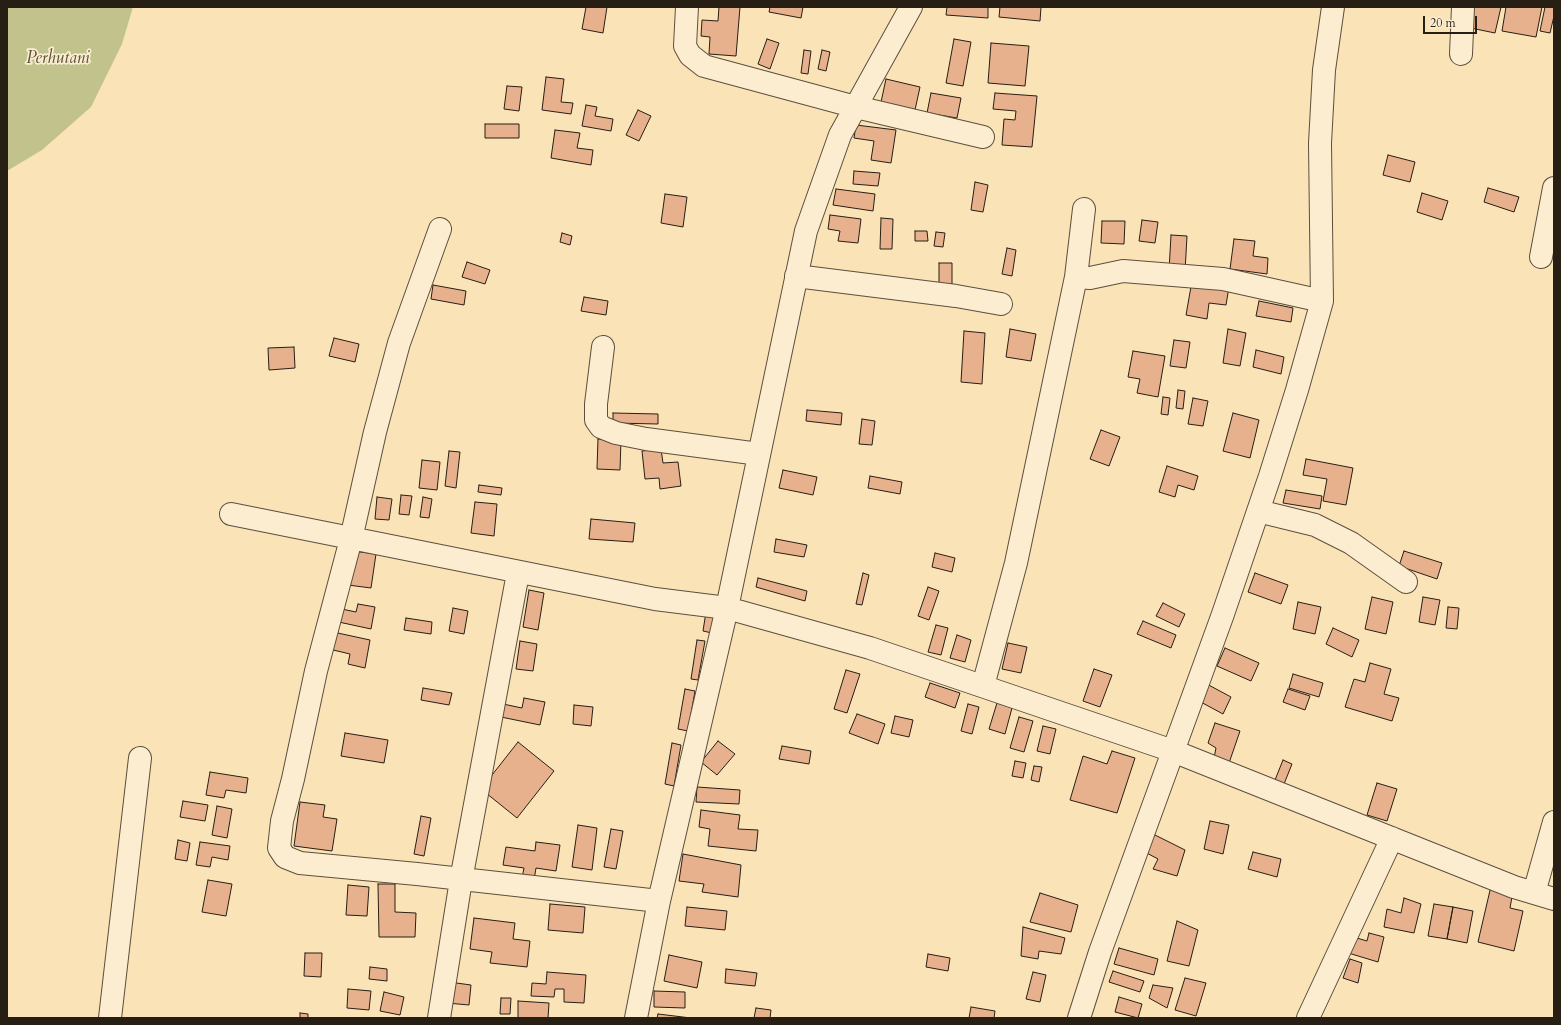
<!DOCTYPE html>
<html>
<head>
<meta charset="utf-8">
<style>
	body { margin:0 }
	#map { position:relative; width:1561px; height:1025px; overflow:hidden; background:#fbe3b8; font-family:Cardo,serif }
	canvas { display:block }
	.frame { position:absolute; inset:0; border:8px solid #271e14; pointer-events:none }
	.scale { position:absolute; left:1423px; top:16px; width:54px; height:18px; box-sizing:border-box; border:2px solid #271e14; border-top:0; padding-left:5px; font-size:12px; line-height:14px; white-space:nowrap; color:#271e14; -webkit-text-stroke:3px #fcedd1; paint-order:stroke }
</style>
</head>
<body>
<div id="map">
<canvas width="1561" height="1025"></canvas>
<div class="frame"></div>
<div class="scale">20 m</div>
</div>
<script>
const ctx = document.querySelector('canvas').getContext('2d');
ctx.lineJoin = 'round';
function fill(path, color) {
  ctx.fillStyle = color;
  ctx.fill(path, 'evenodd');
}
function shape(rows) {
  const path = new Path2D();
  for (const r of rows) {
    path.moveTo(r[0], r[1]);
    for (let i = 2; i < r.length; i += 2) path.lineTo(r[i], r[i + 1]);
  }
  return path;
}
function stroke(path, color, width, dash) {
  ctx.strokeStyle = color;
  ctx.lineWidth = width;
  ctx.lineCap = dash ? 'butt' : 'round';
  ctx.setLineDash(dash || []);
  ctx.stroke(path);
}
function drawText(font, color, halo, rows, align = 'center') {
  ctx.font = font + ' Cardo,serif';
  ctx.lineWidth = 3.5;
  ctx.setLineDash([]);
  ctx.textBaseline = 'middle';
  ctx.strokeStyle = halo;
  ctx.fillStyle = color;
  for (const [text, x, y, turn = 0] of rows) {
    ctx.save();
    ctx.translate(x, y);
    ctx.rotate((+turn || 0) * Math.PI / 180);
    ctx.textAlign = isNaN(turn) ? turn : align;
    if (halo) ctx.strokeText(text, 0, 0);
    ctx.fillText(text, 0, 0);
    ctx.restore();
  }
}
const green = shape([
	[7,7,133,7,122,44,91,107,42,150,7,171]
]);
const building = shape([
	[586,7,607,7,603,33,582,29,586,7],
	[719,7,740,7,736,56,709,54,710,37,701,36,702,20,718,21,719,7],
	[770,7,803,7,801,18,769,12,770,7],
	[947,7,988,7,988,18,946,15,947,7],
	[1000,7,1041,7,1040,21,999,17,1000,7],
	[1470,7,1501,7,1495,33,1466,27,1470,7],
	[1506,7,1542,7,1536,37,1502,31,1506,7],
	[1545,7,1554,7,1554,16,1550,33,1540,31,1545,7],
	[767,39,779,43,770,69,758,64,767,39],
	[954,39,971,42,963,86,946,83,954,39],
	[991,43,1029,46,1025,86,988,83,991,43],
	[804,50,811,51,808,74,801,73,804,50],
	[822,50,830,52,826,71,818,69,822,50],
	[546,77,564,79,561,102,573,103,571,114,542,110,546,77],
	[886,79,920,87,915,110,881,102,886,79],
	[507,86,522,87,519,111,504,109,507,86],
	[931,93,961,98,957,118,927,113,931,93],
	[995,93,1037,96,1032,147,1002,145,1004,119,1015,120,1016,111,993,109,995,93],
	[586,105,597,107,595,116,613,119,611,131,582,126,586,105],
	[638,110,651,116,639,141,626,135,638,110],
	[485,124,519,124,519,138,485,138,485,124],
	[856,125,896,130,891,163,871,160,874,141,854,138,856,125],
	[555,130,580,133,577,148,593,150,591,165,551,158,555,130],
	[1388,155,1415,162,1410,182,1383,175,1388,155],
	[854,171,880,173,878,186,853,184,854,171],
	[975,182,988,185,983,212,971,210,975,182],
	[1488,188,1519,197,1514,212,1484,202,1488,188],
	[836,189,875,194,873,211,833,205,836,189],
	[1422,193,1448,201,1442,220,1417,212,1422,193],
	[665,194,687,197,683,227,661,223,665,194],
	[830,215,861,219,858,243,838,241,840,231,828,229,830,215],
	[881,218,893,219,892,249,880,249,881,218],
	[1142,220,1158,222,1155,243,1139,241,1142,220],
	[1102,221,1125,221,1124,244,1101,243,1102,221],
	[915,231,927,231,928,241,915,241,915,231],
	[936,232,945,233,943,247,934,246,936,232],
	[562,233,572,236,570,245,560,242,562,233],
	[1171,235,1187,236,1185,272,1169,271,1171,235],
	[1234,239,1255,241,1253,256,1268,258,1267,274,1230,269,1234,239],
	[1007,248,1016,250,1012,276,1002,274,1007,248],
	[467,262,490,270,485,284,462,277,467,262],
	[939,263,952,263,952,287,939,287,939,263],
	[1192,281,1229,287,1226,305,1209,303,1207,319,1186,315,1192,281],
	[433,285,466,291,464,305,431,299,433,285],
	[584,297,608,301,606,315,581,311,584,297],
	[1259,301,1293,308,1291,322,1256,316,1259,301],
	[1010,329,1036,334,1031,361,1006,357,1010,329],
	[1228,329,1246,333,1240,366,1223,363,1228,329],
	[964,331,985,333,982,384,961,382,964,331],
	[334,338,359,344,355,362,329,356,334,338],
	[1174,340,1190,342,1186,368,1170,366,1174,340],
	[294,347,295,368,269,370,268,348,294,347],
	[1256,350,1284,357,1281,374,1253,367,1256,350],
	[1133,351,1165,356,1158,397,1137,393,1140,379,1128,377,1133,351],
	[1178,390,1185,391,1183,409,1176,408,1178,390],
	[1163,397,1170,398,1168,415,1161,414,1163,397],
	[1193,398,1208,401,1203,426,1188,424,1193,398],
	[807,410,842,413,841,425,806,421,807,410],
	[613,413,658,414,658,424,613,423,613,413],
	[1233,413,1259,420,1250,458,1223,451,1233,413],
	[862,419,875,421,872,445,859,444,862,419],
	[1101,430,1120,437,1109,466,1090,459,1101,430],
	[598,439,621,440,620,470,597,469,598,439],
	[661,449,663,463,678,462,681,486,660,489,659,478,645,479,642,451,661,449],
	[449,451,460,452,456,488,445,486,449,451],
	[1306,459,1353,468,1346,505,1323,501,1327,479,1303,475,1306,459],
	[422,460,440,462,437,490,419,488,422,460],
	[1167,466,1198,476,1194,490,1178,485,1175,497,1159,492,1167,466],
	[783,470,817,477,813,495,779,488,783,470],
	[870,476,902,482,900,494,868,488,870,476],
	[479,485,502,488,501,495,478,492,479,485],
	[1286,490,1322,496,1320,509,1283,503,1286,490],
	[401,495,412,496,409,515,399,514,401,495],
	[377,497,392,499,389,520,375,519,377,497],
	[423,497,432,499,429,518,420,517,423,497],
	[475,502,497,504,494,536,471,533,475,502],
	[591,519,635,523,633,542,589,539,591,519],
	[776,539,807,545,804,557,774,552,776,539],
	[353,551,376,554,371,588,348,585,353,551],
	[1404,551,1442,563,1437,579,1399,566,1404,551],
	[935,553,955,558,952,572,932,567,935,553],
	[863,573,869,575,862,605,856,604,863,573],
	[1255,573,1288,585,1281,604,1248,592,1255,573],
	[758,578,807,591,805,601,756,587,758,578],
	[928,587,939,591,929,620,918,616,928,587],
	[529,590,544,593,538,630,523,627,529,590],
	[1372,597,1393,602,1386,634,1365,629,1372,597],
	[1423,597,1440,600,1435,625,1419,622,1423,597],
	[1298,602,1321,607,1315,634,1293,629,1298,602],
	[1163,603,1185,614,1179,627,1156,616,1163,603],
	[358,604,375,607,371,629,334,621,337,608,356,612,358,604],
	[1448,607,1459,608,1457,629,1446,628,1448,607],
	[453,608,468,611,464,634,449,631,453,608],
	[706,612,715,613,712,633,703,631,706,612],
	[406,618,432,622,431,634,404,630,406,618],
	[1143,621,1176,635,1171,648,1137,634,1143,621],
	[936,625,948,628,941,655,928,652,936,625],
	[1333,628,1359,640,1352,657,1326,644,1333,628],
	[333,632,370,640,365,668,348,664,350,654,329,649,333,632],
	[957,635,971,640,965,662,950,658,957,635],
	[697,640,705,641,698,680,691,679,697,640],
	[520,641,537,644,533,671,516,669,520,641],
	[1008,643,1027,647,1021,673,1002,669,1008,643],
	[1225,648,1259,663,1251,681,1217,666,1225,648],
	[1370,663,1391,669,1384,694,1399,698,1392,721,1345,707,1354,679,1365,682,1370,663],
	[1094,669,1112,675,1100,707,1083,701,1094,669],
	[846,670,860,674,847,713,834,709,846,670],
	[1293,674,1323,683,1319,697,1289,688,1293,674],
	[930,683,960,693,955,708,925,697,930,683],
	[1205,683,1231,697,1223,714,1197,700,1205,683],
	[423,688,452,693,449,705,421,700,423,688],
	[685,689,695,691,688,731,678,729,685,689],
	[1288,689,1310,696,1305,710,1283,702,1288,689],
	[524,698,545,702,540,725,501,717,503,704,522,708,524,698],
	[997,703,1012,708,1005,734,989,729,997,703],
	[968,704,979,707,972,734,961,731,968,704],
	[574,705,593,707,591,726,573,724,574,705],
	[857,714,885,724,878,744,849,733,857,714],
	[895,716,913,720,909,737,891,733,895,716],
	[1019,717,1033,721,1024,752,1010,748,1019,717],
	[1215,723,1240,731,1228,766,1213,763,1216,748,1208,743,1215,723],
	[1043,726,1056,729,1050,754,1037,751,1043,726],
	[345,733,388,740,384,763,341,756,345,733],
	[718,741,735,754,717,775,701,762,718,741],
	[518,742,554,771,517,818,481,789,518,742],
	[672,743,681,745,674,786,665,784,672,743],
	[782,746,811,751,809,764,779,759,782,746],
	[1112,751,1135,758,1117,813,1070,800,1083,756,1107,764,1112,751],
	[1283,760,1292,764,1284,784,1275,780,1283,760],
	[1015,761,1026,763,1023,778,1012,776,1015,761],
	[1034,766,1042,767,1039,782,1031,780,1034,766],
	[210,772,248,778,246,793,226,790,224,798,206,795,210,772],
	[1377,783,1397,789,1387,821,1367,815,1377,783],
	[697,787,740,790,739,804,696,802,697,787],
	[183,801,208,805,205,821,180,817,183,801],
	[300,802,325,805,323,817,337,819,332,851,294,846,300,802],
	[217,806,232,809,227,838,212,835,217,806],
	[701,810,740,815,738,829,758,830,756,851,708,846,710,829,699,827,701,810],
	[421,816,431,818,424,856,414,854,421,816],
	[1210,821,1229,825,1223,854,1204,849,1210,821],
	[578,825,597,828,592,870,572,867,578,825],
	[611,829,623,831,616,869,604,867,611,829],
	[1149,832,1185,850,1177,876,1153,869,1158,859,1141,850,1149,832],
	[178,840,190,843,187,861,175,859,178,840],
	[200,842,230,846,228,860,212,857,210,867,196,865,200,842],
	[536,842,560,845,556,871,536,868,534,880,522,878,524,868,503,865,506,847,535,851,536,842],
	[1253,852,1281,859,1277,877,1248,869,1253,852],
	[683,854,741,865,738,897,702,892,704,884,679,881,683,854],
	[208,880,232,884,226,916,202,912,208,880],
	[378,884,395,884,395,912,416,913,415,937,379,937,378,884],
	[348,885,369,887,367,916,346,915,348,885],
	[1491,886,1513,891,1510,908,1523,911,1514,951,1478,942,1491,886],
	[1040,893,1078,905,1071,932,1030,922,1040,893],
	[1404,898,1421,904,1414,933,1384,927,1387,909,1401,913,1404,898],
	[550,904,585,907,583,933,548,930,550,904],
	[1434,904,1453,907,1447,939,1428,936,1434,904],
	[687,907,727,911,725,930,685,926,687,907],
	[1453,907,1473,911,1467,943,1447,939,1453,907],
	[474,918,515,923,513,939,530,941,527,967,490,963,492,952,470,949,474,918],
	[1177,921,1198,930,1189,966,1167,961,1177,921],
	[1023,927,1065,938,1061,954,1039,951,1038,959,1021,956,1023,927],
	[1369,933,1384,937,1378,962,1345,952,1350,936,1367,941,1369,933],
	[1119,948,1158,959,1154,975,1114,964,1119,948],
	[305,953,322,953,321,977,304,976,305,953],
	[928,954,950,958,948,971,926,967,928,954],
	[669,955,702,962,697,988,664,981,669,955],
	[1350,959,1362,963,1358,983,1343,978,1350,959],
	[370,967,387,969,387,981,369,979,370,967],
	[726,969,757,973,755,986,725,983,726,969],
	[1113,971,1144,981,1140,992,1109,982,1113,971],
	[547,972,586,975,584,1003,564,1002,564,989,555,989,554,997,531,996,532,983,546,984,547,972],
	[1033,972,1046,975,1040,1002,1026,999,1033,972],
	[1185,978,1206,983,1196,1016,1175,1010,1185,978],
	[449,982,471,985,469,1005,447,1003,449,982],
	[1153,985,1173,988,1167,1008,1149,998,1153,985],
	[348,989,371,991,369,1010,347,1008,348,989],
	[654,991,685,992,685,1008,654,1007,654,991],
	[384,992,404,997,400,1015,380,1011,384,992],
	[1119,997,1142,1004,1138,1018,1115,1012,1119,997],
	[501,998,511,998,510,1014,500,1014,501,998],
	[518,1001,549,1003,548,1018,518,1018,518,1001],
	[971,1007,995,1011,994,1018,969,1018,971,1007],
	[756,1008,771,1010,770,1018,754,1018,756,1008],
	[300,1013,308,1014,308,1018,300,1018,300,1013],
	[658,1014,691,1018,657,1018,658,1014]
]);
const minor = shape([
	[687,7,685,46,690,55,704,66,856,107,983,137],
	[1461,54,1463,7],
	[1084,209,1076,277,1090,278,1123,271,1223,279,1322,301],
	[440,229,399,343,375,432,351,539,316,671,293,779,282,821,279,848,285,857,300,863,417,874,659,901],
	[1541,257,1554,188],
	[796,276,956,296,1001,304],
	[603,347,596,404,596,420,601,427,616,433,646,439,759,454],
	[1258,511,1315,525,1351,543,1406,582],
	[231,514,655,599,727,608,870,648,1173,751,1514,887,1554,899],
	[983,686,1016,563,1076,277],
	[1534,893,1554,822],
	[110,1018,140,758],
	[439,1018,461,880,518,573],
	[636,1018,659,901,727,608,806,231,840,135,911,7],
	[1079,1018,1100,952,1223,614,1270,476,1297,390,1322,301,1320,143,1324,70,1333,7],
	[1308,1018,1392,838]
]);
const parkNames = [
	["Perhutani",58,59]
];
fill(green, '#c2c38c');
fill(building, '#e8b18e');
stroke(building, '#271e14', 1);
stroke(minor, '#5c4f3d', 24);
stroke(minor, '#fcedd1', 22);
drawText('italic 17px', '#565038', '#fcedd1', parkNames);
</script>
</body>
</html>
